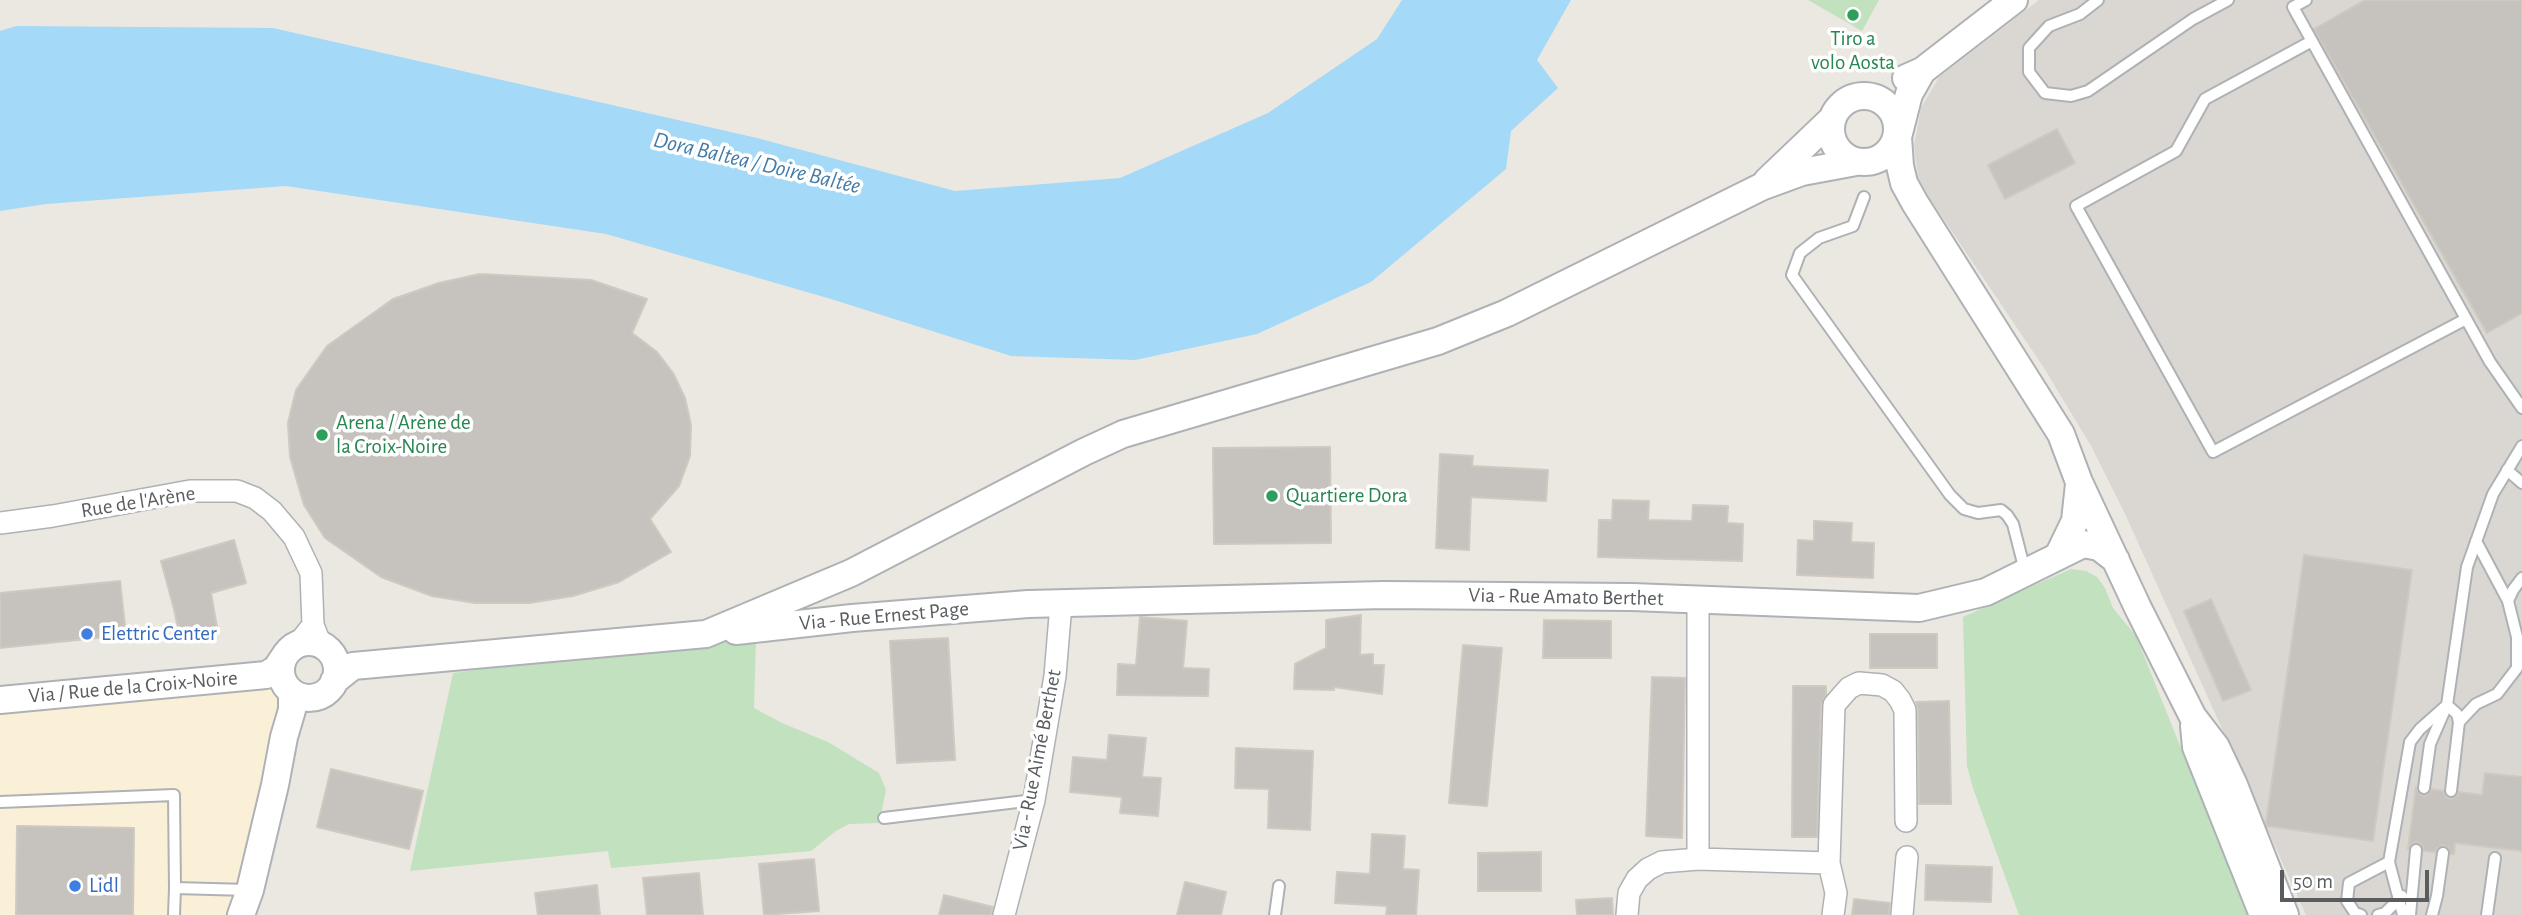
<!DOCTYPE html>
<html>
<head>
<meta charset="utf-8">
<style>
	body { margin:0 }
	#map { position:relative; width:2522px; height:915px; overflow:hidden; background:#ebe8e1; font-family:"Alegreya Sans",sans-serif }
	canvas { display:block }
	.scale { position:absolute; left:2280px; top:870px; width:149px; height:32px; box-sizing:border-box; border:4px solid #595d60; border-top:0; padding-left:9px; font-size:21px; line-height:24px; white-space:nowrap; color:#595d60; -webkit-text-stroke:5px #fff; paint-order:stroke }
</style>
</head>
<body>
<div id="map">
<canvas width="2522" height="915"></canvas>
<div class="scale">50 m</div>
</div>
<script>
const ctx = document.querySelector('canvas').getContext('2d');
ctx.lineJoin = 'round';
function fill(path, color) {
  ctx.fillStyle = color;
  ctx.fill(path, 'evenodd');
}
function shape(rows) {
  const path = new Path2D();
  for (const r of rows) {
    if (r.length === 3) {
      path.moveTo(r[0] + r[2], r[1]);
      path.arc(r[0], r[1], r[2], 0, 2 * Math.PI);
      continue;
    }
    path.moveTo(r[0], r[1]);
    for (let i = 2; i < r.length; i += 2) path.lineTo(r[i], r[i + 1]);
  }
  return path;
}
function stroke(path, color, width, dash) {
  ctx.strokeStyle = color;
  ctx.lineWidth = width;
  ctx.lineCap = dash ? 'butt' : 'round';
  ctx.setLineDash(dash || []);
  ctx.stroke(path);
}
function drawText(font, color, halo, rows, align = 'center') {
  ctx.font = font + ' "Alegreya Sans",sans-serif';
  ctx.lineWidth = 7;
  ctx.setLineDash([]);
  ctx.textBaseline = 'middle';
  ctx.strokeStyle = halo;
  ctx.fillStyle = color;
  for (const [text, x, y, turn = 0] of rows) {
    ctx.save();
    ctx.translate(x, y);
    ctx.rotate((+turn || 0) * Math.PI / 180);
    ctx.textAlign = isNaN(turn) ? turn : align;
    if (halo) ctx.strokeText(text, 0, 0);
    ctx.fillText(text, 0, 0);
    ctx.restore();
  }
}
const commercial = shape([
	[280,685,264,790,232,915,0,915,0,710]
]);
const industrial = shape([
	[2039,0,2522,0,2522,915,2306,915,2126,516,2091,446,2044,368,1930,199,1918,177,1914,146,1921,108,1939,77]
]);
const green = shape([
	[1808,0,1879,0,1862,31],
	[2071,569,2086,571,2097,577,2105,588,2113,608,2136,636,2248,915,2019,915,1973,788,1967,766,1963,617],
	[756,638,754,708,782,723,828,742,879,773,886,790,879,823,849,824,836,831,811,851,611,868,608,851,410,871,453,673,599,653]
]);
const water = shape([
	[1402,0,1571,0,1537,60,1558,88,1511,131,1506,169,1371,282,1257,334,1135,360,1011,356,831,299,606,234,286,186,46,204,0,211,0,31,16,26,273,28,757,138,955,191,1120,178,1268,113,1377,39]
]);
const building = shape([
	[2365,0,2522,0,2522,313,2487,333,2314,29,2365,0],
	[2057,129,2075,163,2005,199,1988,165,2057,129],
	[480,274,591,280,647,299,632,333,657,352,673,373,685,398,691,425,690,456,679,486,650,519,671,552,619,582,573,596,529,603,475,603,432,596,381,577,325,538,304,505,290,457,288,423,296,390,327,346,393,299,439,283,480,274],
	[1330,447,1331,543,1214,544,1213,448,1330,447],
	[1440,454,1473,456,1472,466,1548,470,1546,501,1471,497,1469,550,1436,548,1440,454],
	[1613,500,1649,501,1648,520,1692,521,1693,505,1728,506,1727,523,1743,524,1742,561,1598,557,1599,520,1612,520,1613,500],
	[1814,521,1852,523,1851,542,1874,543,1873,578,1797,575,1798,540,1814,541,1814,521],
	[234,540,246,583,211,593,217,627,179,633,174,609,161,561,234,540],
	[2304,555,2412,570,2373,841,2267,826,2266,823,2304,555],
	[120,581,126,635,0,648,0,593,120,581],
	[2211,599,2251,690,2223,701,2184,611,2211,599],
	[1361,615,1360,655,1373,654,1373,665,1384,665,1382,694,1334,687,1334,690,1294,689,1295,664,1326,648,1326,620,1361,615],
	[1140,617,1187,621,1183,668,1209,669,1208,696,1117,695,1118,664,1136,665,1140,617],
	[1544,620,1611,621,1611,658,1543,658,1544,620],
	[1870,634,1937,634,1937,668,1870,668,1870,634],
	[948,638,955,760,897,763,890,641,948,638],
	[1463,645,1502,648,1487,806,1449,803,1463,645],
	[1652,677,1685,678,1682,838,1646,836,1652,677],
	[1793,686,1826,686,1826,695,1821,705,1817,837,1792,837,1793,686],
	[1949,701,1951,804,1919,804,1918,710,1916,702,1949,701],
	[1109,735,1146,738,1142,777,1161,778,1158,816,1120,813,1122,797,1070,792,1073,757,1107,760,1109,735],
	[1236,748,1313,751,1310,830,1268,828,1269,789,1235,788,1236,748],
	[331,769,423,791,409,849,317,827,331,769],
	[2485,773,2522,777,2522,851,2455,843,2454,854,2451,854,2448,847,2443,845,2437,848,2435,852,2424,851,2421,844,2416,842,2410,845,2408,849,2416,787,2419,794,2424,796,2430,793,2432,789,2443,791,2446,797,2451,799,2457,796,2459,792,2482,795,2485,773],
	[17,826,134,828,133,915,16,915,17,826],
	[1372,834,1405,836,1403,869,1419,870,1416,915,1386,915,1387,906,1335,903,1337,872,1370,874,1372,834],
	[1541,852,1541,891,1478,891,1478,853,1541,852],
	[814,859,819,911,764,915,759,864,814,859],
	[1926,865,1992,867,1991,902,1925,900,1926,865],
	[699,873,703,915,647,915,643,878,699,873],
	[1185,882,1226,892,1221,915,1177,915,1185,882],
	[597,885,600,915,538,915,535,893,597,885],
	[944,895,993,907,991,915,939,915,944,895],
	[1612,898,1613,915,1577,915,1576,900,1612,898],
	[1854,899,1890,903,1889,915,1852,915,1854,899]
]);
const service = shape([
	[2098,0,2080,14,2049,26,2029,48,2029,72,2045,93,2071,96,2088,91,2193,19,2228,0],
	[2306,0,2293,7,2490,362,2522,408],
	[2312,41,2205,99,2176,151,2076,206,2213,452,2466,319],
	[1864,197,1853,226,1819,238,1800,253,1792,275,1950,495,1964,509,1978,513,2001,510,2007,515,2013,524,2025,571],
	[2507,470,2522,483],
	[2508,601,2513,590,2522,578],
	[2459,722,2476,704,2497,694,2517,668,2517,637,2508,601,2476,541],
	[2424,788,2430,744,2447,705,2457,714,2459,722,2451,791],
	[0,802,174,795,175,888,248,890],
	[884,818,1034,800],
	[174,915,175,888],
	[1275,915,1279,886],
	[2361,915,2355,913,2347,901,2349,883,2389,862],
	[2378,915,2385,913,2402,896],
	[2403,915,2389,862,2410,742,2420,729,2447,705,2467,567,2493,494,2522,446],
	[2410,915,2416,850],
	[2432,915,2437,896,2443,853],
	[2487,915,2495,858]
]);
const minor = shape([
	[0,523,53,516,190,491,237,491,255,498,272,511,294,537,311,573,313,625,318,638,327,649],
	[1698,599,1698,859],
	[298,644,313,625],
	[1004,915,1034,800,1055,676,1061,604],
	[1627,915,1629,893,1637,879,1648,869,1662,862,1698,859,1829,863],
	[1833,915,1836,893,1829,863,1834,705,1849,688,1859,683,1882,685,1893,691,1900,700,1905,710,1906,821],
	[1902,915,1907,857]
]);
const tertiary = shape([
	[1922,71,1909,94,1898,137,1900,166,1904,183,1915,203,2061,434,2079,482,2138,608,2193,717,2216,747,2234,785,2285,915],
	[1906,78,1922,71,2014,0],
	[1864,129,33],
	[1767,181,1832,119],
	[2059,554,2075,521,2079,484],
	[736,631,852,618,1028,604,1384,595,1632,597,1919,608,1986,592,2083,544,2099,547,2116,560],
	[309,670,28],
	[334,681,353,666,706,634,851,573,1084,452,1123,434,1438,341,1507,313,1761,187,1802,172,1856,162],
	[0,700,266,675,276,669,284,657],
	[2194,726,2196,747,2263,915],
	[241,915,250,890,275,785,284,737,292,710,292,692]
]);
const markers = [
	[1853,15,7,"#2e9e5b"],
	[322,435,7,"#2e9e5b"],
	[1272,496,7,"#2e9e5b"],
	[87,634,7,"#3f7fe0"],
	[75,886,7,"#3f7fe0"]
];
const leisureNames = [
	["Tiro a",1853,39,"center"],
	["volo Aosta",1853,63,"center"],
	["Arena / Arène de",336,423],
	["la Croix-Noire",336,447],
	["Quartiere Dora",1286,496]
];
const streetNames = [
	["Rue de l'Arène",138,502,-9],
	["Via - Rue Amato Berthet",1566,597,1],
	["Via - Rue Ernest Page",884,616,-5],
	["Via / Rue de la Croix-Noire",133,687,-5],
	["Via - Rue Aimé Berthet",1037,760,-79]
];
const shopNames = [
	["Elettric Center",101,634],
	["Lidl",89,886]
];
const waterNames = [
	["Dora Baltea / Doire Baltée",757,163,13]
];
fill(commercial, '#faefd7');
fill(industrial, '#dad7d3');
fill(green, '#c1e1bf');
fill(water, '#a4d9f7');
fill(building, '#c6c3be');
stroke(building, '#cfc9c0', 2);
stroke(service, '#aeb2b5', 14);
stroke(minor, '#aeb2b5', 24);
stroke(tertiary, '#aeb2b5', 30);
stroke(service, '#fff', 10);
stroke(minor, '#fff', 21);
stroke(tertiary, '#fff', 26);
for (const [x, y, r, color] of markers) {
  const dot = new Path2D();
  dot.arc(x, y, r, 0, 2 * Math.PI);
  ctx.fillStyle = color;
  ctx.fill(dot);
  stroke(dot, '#fff', 2.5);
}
drawText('21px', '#27864d', '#fff', leisureNames, 'left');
drawText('21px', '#595d60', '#fff', streetNames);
drawText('21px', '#366cbe', '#fff', shopNames, 'left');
drawText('italic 23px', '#447ba7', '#fff', waterNames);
</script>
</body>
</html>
